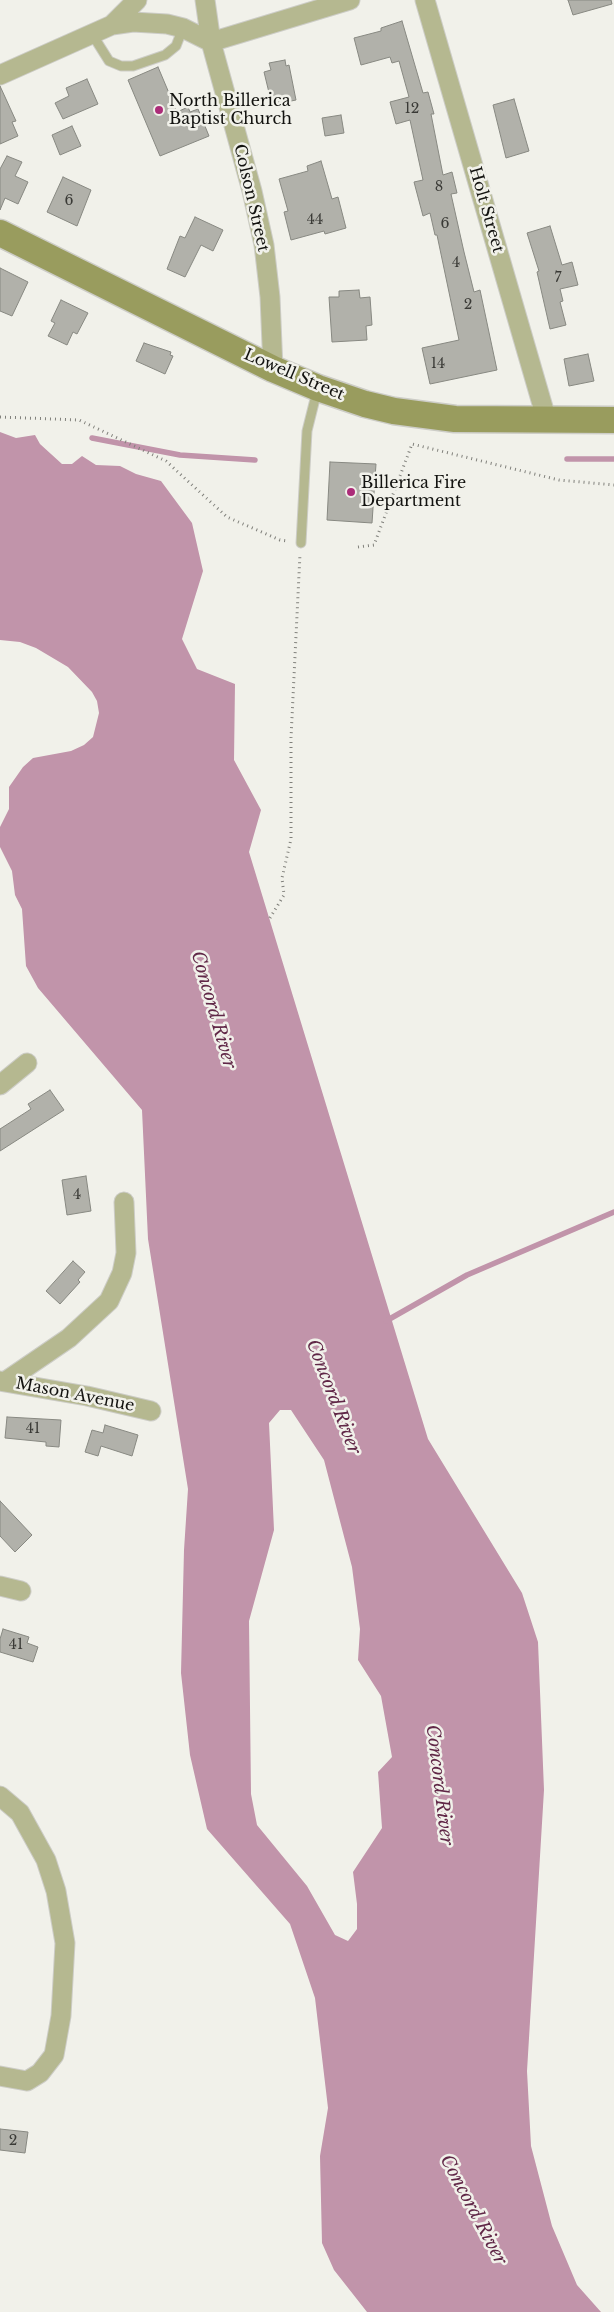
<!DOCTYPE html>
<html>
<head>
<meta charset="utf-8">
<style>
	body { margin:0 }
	canvas { display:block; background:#f1f1ea }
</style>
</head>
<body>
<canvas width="614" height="2312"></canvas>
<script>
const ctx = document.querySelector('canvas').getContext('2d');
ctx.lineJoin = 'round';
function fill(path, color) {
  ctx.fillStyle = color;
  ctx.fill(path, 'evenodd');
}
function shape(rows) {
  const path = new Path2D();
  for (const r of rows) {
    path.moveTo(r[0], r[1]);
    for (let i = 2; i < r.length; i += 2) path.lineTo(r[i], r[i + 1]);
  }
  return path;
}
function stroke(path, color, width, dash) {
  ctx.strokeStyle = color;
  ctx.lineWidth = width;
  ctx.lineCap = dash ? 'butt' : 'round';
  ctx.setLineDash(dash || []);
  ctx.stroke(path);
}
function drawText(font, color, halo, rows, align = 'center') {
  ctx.font = font + ' "Libre Baskerville",serif';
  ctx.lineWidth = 5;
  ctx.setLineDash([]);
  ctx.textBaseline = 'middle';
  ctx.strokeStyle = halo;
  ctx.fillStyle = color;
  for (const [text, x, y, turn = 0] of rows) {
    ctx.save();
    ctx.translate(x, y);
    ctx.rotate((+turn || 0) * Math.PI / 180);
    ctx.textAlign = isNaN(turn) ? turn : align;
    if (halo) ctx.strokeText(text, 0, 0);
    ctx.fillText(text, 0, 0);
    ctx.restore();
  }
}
const water = shape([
	[0,432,16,438,35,435,40,444,62,464,72,464,82,456,96,465,120,466,136,474,161,481,192,523,203,571,182,639,197,669,235,684,234,760,261,810,249,852,428,1439,522,1593,538,1642,544,1790,527,2071,531,2146,552,2226,577,2285,601,2312,367,2312,334,2270,322,2243,320,2156,328,2108,315,1998,290,1924,207,1829,190,1755,181,1673,184,1550,188,1489,148,1239,142,1110,38,988,26,966,22,909,15,895,12,871,0,847,0,827,9,809,9,787,23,767,33,758,71,751,84,745,93,737,99,713,97,701,92,692,68,667,36,648,20,642,0,640],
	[280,1410,291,1410,324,1460,352,1567,360,1629,358,1660,381,1696,392,1757,378,1772,382,1828,353,1872,357,1904,357,1929,348,1941,335,1935,307,1886,257,1825,251,1794,249,1621,274,1530,269,1423]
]);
const stream = shape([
	[92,438,180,455,255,460],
	[567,459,614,459],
	[386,1321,467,1275,614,1212]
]);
const building = shape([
	[568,0,611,0,612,4,573,15,568,0],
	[402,21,423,93,428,92,434,114,431,114,443,175,452,172,457,193,451,194,464,252,474,292,480,290,497,370,430,384,422,348,459,340,437,235,435,235,430,213,423,216,414,182,423,180,410,120,396,124,390,102,409,97,399,61,392,63,390,57,361,65,354,38,381,31,381,28,402,21],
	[285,60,286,66,289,65,296,100,272,105,264,72,271,70,269,63,285,60],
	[158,67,177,112,188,107,190,112,198,109,209,136,160,156,128,80,158,67],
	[87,79,98,104,63,119,55,103,69,96,66,88,87,79],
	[0,86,16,121,12,122,18,136,0,144,0,86],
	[514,99,529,151,506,158,493,105,514,99],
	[341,115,344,133,325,136,322,118,341,115],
	[72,126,81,146,60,155,52,135,72,126],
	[7,156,22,162,15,176,28,182,18,204,5,198,0,210,0,169,7,156],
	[321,161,332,199,338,197,346,228,325,234,324,231,291,240,284,212,288,211,279,179,308,171,307,166,321,161],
	[63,177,91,190,77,226,47,212,63,177],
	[195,217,223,230,213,251,201,245,185,277,167,269,180,236,185,238,195,217],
	[550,226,562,265,572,262,578,285,560,289,563,301,560,302,566,325,550,329,537,272,539,271,527,233,550,226],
	[0,268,28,282,12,316,0,311,0,268],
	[359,290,360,298,370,297,372,325,366,326,367,340,332,342,329,297,339,297,339,291,359,290],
	[61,300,88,313,77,334,73,332,67,345,48,336,55,323,51,321,61,300],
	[144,343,171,352,170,355,173,356,165,374,136,361,144,343],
	[588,354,594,381,569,386,564,359,588,354],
	[330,462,376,464,372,523,327,520,330,462],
	[50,1090,64,1110,0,1151,0,1129,31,1109,28,1104,50,1090],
	[86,1176,91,1211,67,1215,62,1180,86,1176],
	[73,1261,85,1272,78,1280,80,1282,60,1304,46,1291,73,1261],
	[7,1417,61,1420,59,1447,46,1446,46,1442,5,1438,7,1417],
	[105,1425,138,1435,132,1456,101,1446,98,1456,85,1452,92,1430,103,1433,105,1425],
	[0,1501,32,1535,15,1552,0,1536,0,1501],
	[3,1629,29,1637,27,1643,38,1647,33,1662,0,1652,0,1639,3,1629],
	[0,2129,28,2132,25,2153,0,2150,0,2129]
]);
const path = shape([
	[0,417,79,420,166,461,227,517,280,540,288,541],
	[358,547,374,545,412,444,559,480,614,485],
	[270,918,284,895,282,878,291,839,291,738,300,554]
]);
const service = shape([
	[92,34,109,61,121,66,133,66,165,55,176,46,183,28],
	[301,543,307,431,317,391]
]);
const minor = shape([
	[205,0,211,42,252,191,264,245,270,297,273,369],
	[425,0,547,421],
	[112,25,137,0],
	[0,75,112,25,133,22,167,24,183,28,211,42,350,0],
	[0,1085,27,1063],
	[0,1381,87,1396,151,1411],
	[6,1381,69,1338,109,1301,122,1273,126,1253,124,1202],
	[0,1586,21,1591],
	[0,1796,20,1813,46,1860,56,1891,65,1943,61,2016,54,2055,40,2073,27,2081,0,2076]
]);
const secondary = shape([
	[0,233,273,369,318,388,365,404,394,411,455,419,614,420]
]);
const markers = [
	[159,110,5,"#ac2c79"],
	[351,492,5,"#ac2c79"]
];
const numberNames = [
	["12",412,109],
	["8",439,187],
	["6",69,201],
	["44",315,220],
	["6",445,224],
	["4",456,263],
	["7",558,278],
	["2",468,305],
	["14",438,364],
	["4",77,1195],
	["41",33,1429],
	["41",16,1645],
	["2",13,2141]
];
const poiNames = [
	["North Billerica",169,101],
	["Baptist Church",169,119],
	["Billerica Fire",361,483],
	["Department",361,501]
];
const streetNames = [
	["Colson Street",251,198,77],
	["Holt Street",486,210,74],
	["Lowell Street",294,375,23],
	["Mason Avenue",75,1395,11]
];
const waterNames = [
	["Concord River",213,1010,74],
	["Concord River",333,1397,69],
	["Concord River",439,1785,83],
	["Concord River",473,2210,62]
];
fill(water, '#c194aa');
stroke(stream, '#c194aa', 5.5);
fill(building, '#b1b1aa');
stroke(building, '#888982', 1);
stroke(service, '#cdcdc7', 11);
stroke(minor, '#cdcdc7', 21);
stroke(secondary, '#cdcdc7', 29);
stroke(path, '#80807b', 3, [1, 4]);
stroke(service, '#b5b890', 9);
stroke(minor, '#b5b890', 19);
stroke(secondary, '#999c5e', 26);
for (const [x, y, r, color] of markers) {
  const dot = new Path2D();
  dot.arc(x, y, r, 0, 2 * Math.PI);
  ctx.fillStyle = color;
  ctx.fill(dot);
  stroke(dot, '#f1f1ea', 2);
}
drawText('14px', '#3a3a36', null, numberNames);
drawText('16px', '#131310', '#f1f1ea', poiNames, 'left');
drawText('16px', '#131310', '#f1f1ea', streetNames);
drawText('italic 18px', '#602747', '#f1f1ea', waterNames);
</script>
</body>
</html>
